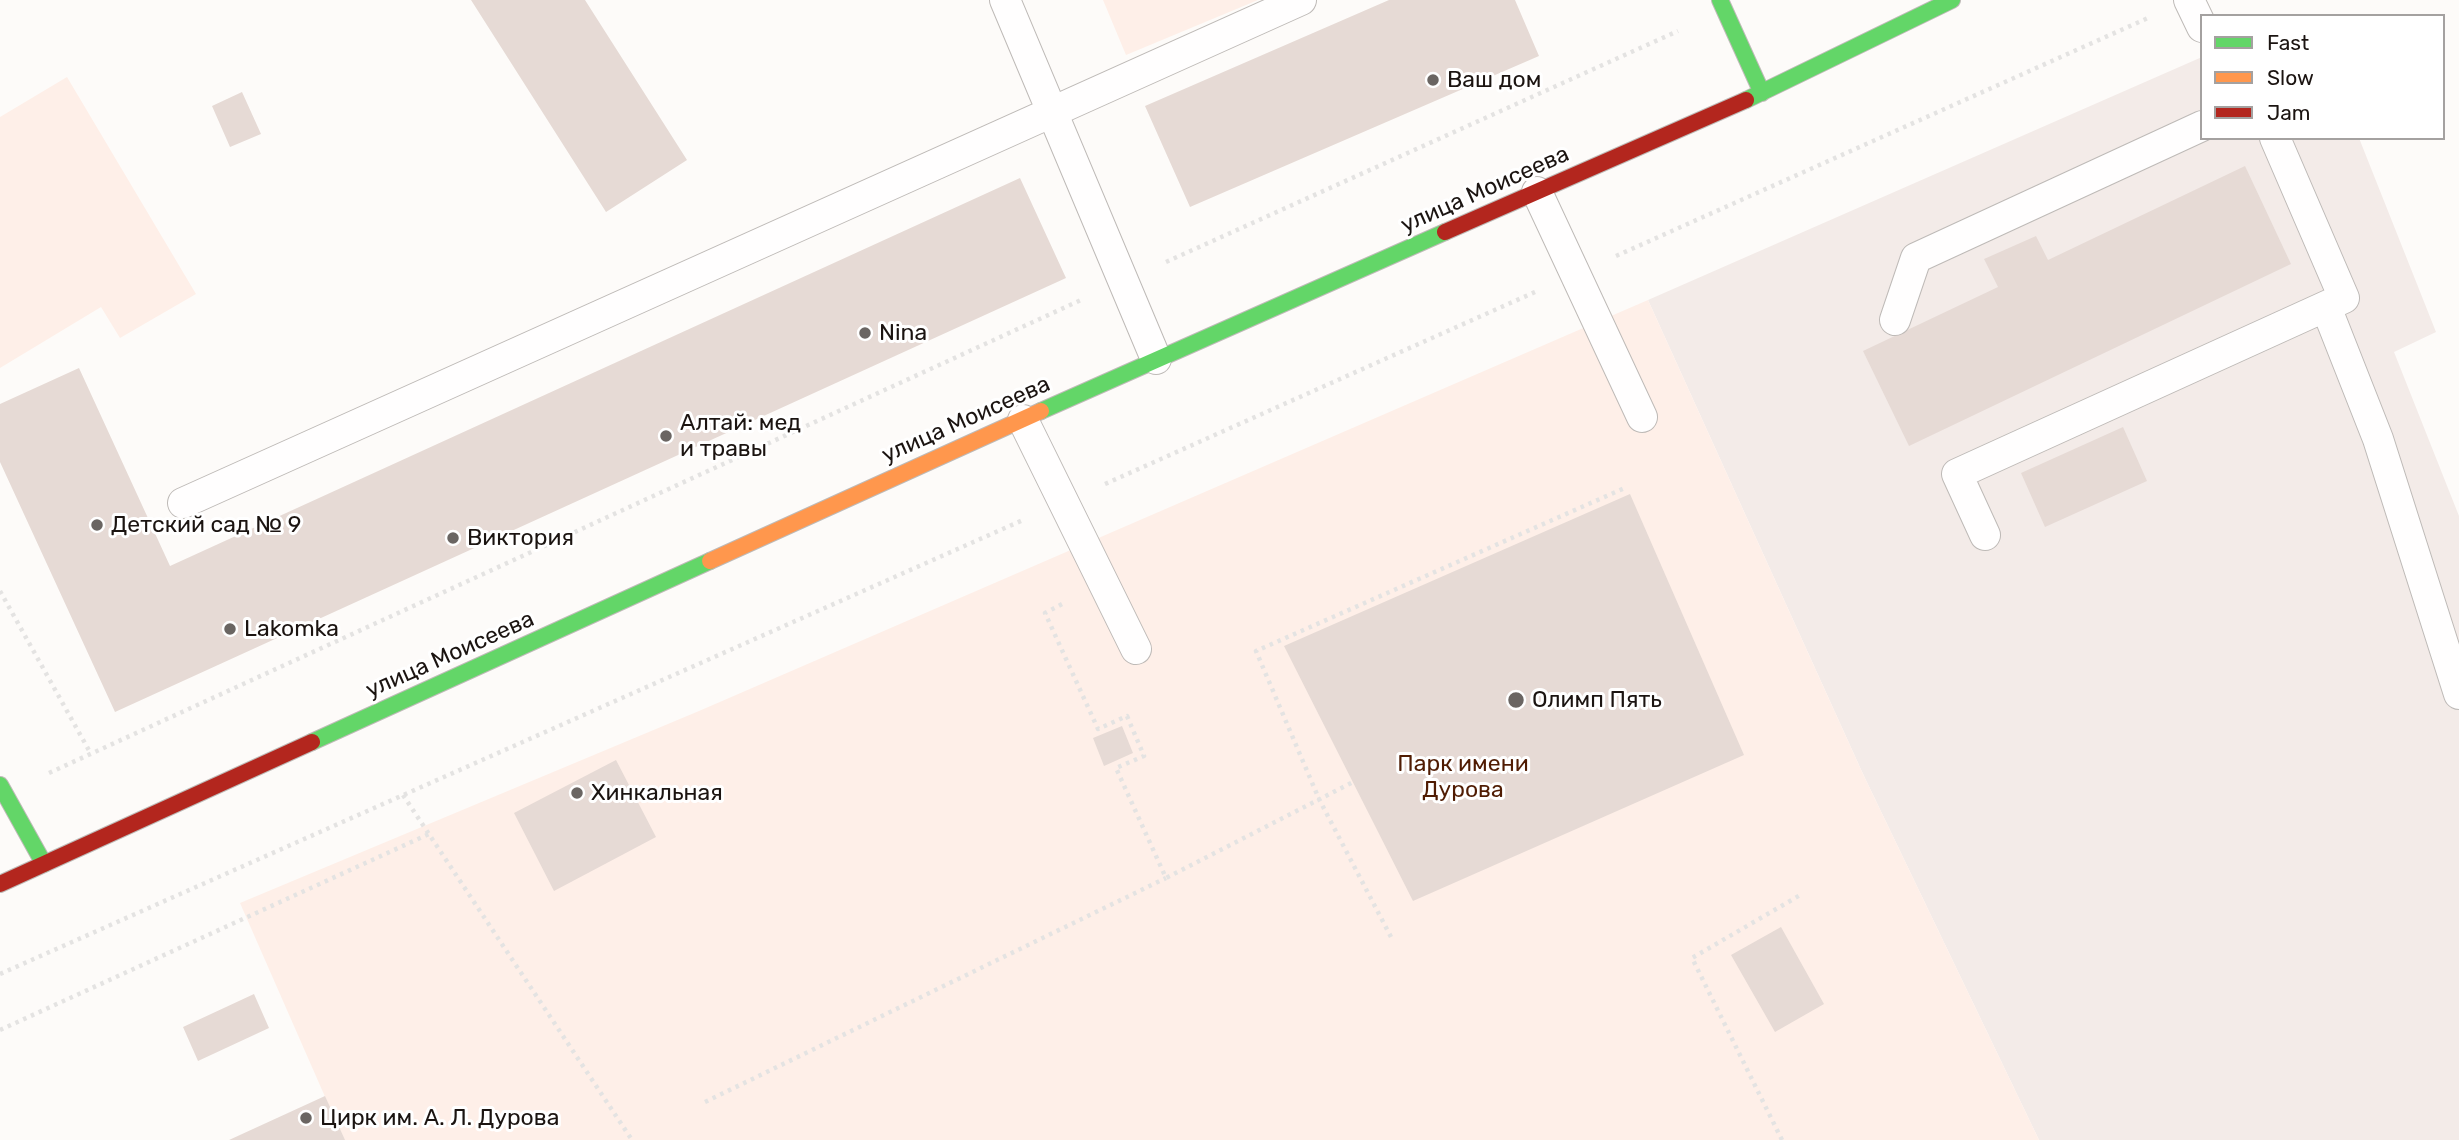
<!DOCTYPE html>
<html>
<head>
<meta charset="utf-8">
<style>
	body { margin:0 }
	#map { position:relative; width:2459px; height:1140px; overflow:hidden; background:#fdfbf9; font-family:Rubik,sans-serif }
	canvas { display:block }
	.legend { position:absolute; left:2200px; top:14px; width:245px; height:126px; box-sizing:border-box; background:#fff; border:2px solid #a4a1a0; margin:0; padding:9px 12px; list-style:none; font-size:21px; color:#1b1411 }
	.legend li { display:flex; align-items:center; gap:14px; height:35px }
	.legend b { width:35px; border:2px solid #a4a1a0 }
</style>
</head>
<body>
<div id="map">
<canvas width="2459" height="1140"></canvas>
<ul class="legend">
<li><b style="height:9px;background:#63d668"></b>Fast</li>
<li><b style="height:9px;background:#ff974d"></b>Slow</li>
<li><b style="height:9px;background:#b3261e"></b>Jam</li>
</ul>
</div>
<script>
const ctx = document.querySelector('canvas').getContext('2d');
ctx.lineJoin = 'round';
function fill(path, color) {
  ctx.fillStyle = color;
  ctx.fill(path, 'evenodd');
}
function shape(rows) {
  const path = new Path2D();
  for (const r of rows) {
    path.moveTo(r[0], r[1]);
    for (let i = 2; i < r.length; i += 2) path.lineTo(r[i], r[i + 1]);
  }
  return path;
}
function stroke(path, color, width, dash) {
  ctx.strokeStyle = color;
  ctx.lineWidth = width;
  ctx.lineCap = dash ? 'butt' : 'round';
  ctx.setLineDash(dash || []);
  ctx.stroke(path);
}
function drawText(font, color, halo, rows, align = 'center') {
  ctx.font = font + ' Rubik,sans-serif';
  ctx.lineWidth = 6;
  ctx.setLineDash([]);
  ctx.textBaseline = 'middle';
  ctx.strokeStyle = halo;
  ctx.fillStyle = color;
  for (const [text, x, y, turn = 0] of rows) {
    ctx.save();
    ctx.translate(x, y);
    ctx.rotate((+turn || 0) * Math.PI / 180);
    ctx.textAlign = isNaN(turn) ? turn : align;
    if (halo) ctx.strokeText(text, 0, 0);
    ctx.fillText(text, 0, 0);
    ctx.restore();
  }
}
const built = shape([
	[2202,57,2202,138,2359,138,2436,332,2394,352,2459,516,2459,1140,2039,1140,1863,774,1648,300]
]);
const green = shape([
	[1103,0,1258,0,1126,55],
	[67,77,196,294,120,338,101,307,0,368,0,117],
	[1648,300,1863,774,2039,1140,344,1140,240,903,699,711]
]);
const building = shape([
	[471,0,585,0,687,160,606,212],
	[1389,0,1515,0,1539,56,1190,207,1145,106],
	[242,92,261,134,230,147,212,106],
	[2245,166,2291,264,1909,446,1863,351,1998,287,1984,259,2036,236,2048,260],
	[1020,178,1066,278,115,712,0,462,0,404,79,368,170,566],
	[2123,427,2147,481,2045,527,2021,473],
	[1630,494,1744,755,1413,901,1284,646],
	[1122,726,1133,753,1104,766,1093,738],
	[616,760,656,837,554,891,514,813],
	[1781,927,1824,1004,1775,1032,1731,955],
	[254,994,269,1028,198,1061,183,1027],
	[325,1096,345,1140,229,1140]
]);
const path = shape([
	[1616,256,2148,18],
	[1166,262,1678,31],
	[1105,484,1535,292],
	[0,591,91,754],
	[1062,604,1045,613,1098,729,1127,716,1144,756,1116,768,1166,878,1353,782],
	[49,773,1081,300],
	[403,795,632,1140],
	[1391,937,1319,799,1256,651,1627,487],
	[0,974,1023,520],
	[0,1030,429,834],
	[705,1102,1166,878],
	[1782,1140,1692,958,1802,894]
]);
const lane = shape([
	[1005,0,1156,359],
	[2189,0,2202,27],
	[1537,192,1642,417],
	[2326,307,2378,439,2459,694],
	[1895,320,1916,258,2202,126],
	[1023,420,1136,649],
	[183,503,1301,0],
	[1985,535,1957,474,2344,298,2275,138]
]);
const fast = shape([
	[1720,0,1762,93],
	[1746,100,1952,0],
	[1041,411,1445,232],
	[312,742,710,561],
	[0,785,44,864]
]);
const slow = shape([
	[710,561,1041,411]
]);
const jam = shape([
	[1445,232,1746,100],
	[0,884,312,742]
]);
const markers = [
	[1433,80,7,"#6a6562"],
	[865,333,7,"#6a6562"],
	[666,436,7,"#6a6562"],
	[97,525,7,"#6a6562"],
	[453,538,7,"#6a6562"],
	[230,629,7,"#6a6562"],
	[1516,700,9,"#6a6562"],
	[577,793,7,"#6a6562"],
	[306,1118,7,"#6a6562"]
];
const poiNames = [
	["Ваш дом",1447,80],
	["Nina",879,333],
	["Алтай: мед",680,423],
	["и травы",680,449],
	["Детский сад № 9",111,525],
	["Виктория",467,538],
	["Lakomka",244,629],
	["Олимп Пять",1532,700],
	["Хинкальная",591,793],
	["Цирк им. А. Л. Дурова",320,1118]
];
const streetNames = [
	["улица Моисеева",1485,190,-24],
	["улица Моисеева",966,420,-24],
	["улица Моисеева",450,655,-24]
];
const parkNames = [
	["Парк имени",1463,764],
	["Дурова",1463,790]
];
fill(built, '#f3ebe8');
fill(green, '#feefe8');
fill(building, '#e6dad5');
stroke(lane, '#bebab7', 32);
stroke(fast, '#bebab7', 18);
stroke(slow, '#bebab7', 18);
stroke(jam, '#bebab7', 18);
stroke(path, '#e4e3e2', 4.5, [3.5, 5]);
stroke(lane, '#fffefe', 30);
stroke(fast, '#63d668', 16);
stroke(slow, '#ff974d', 16);
stroke(jam, '#b3261e', 16);
for (const [x, y, r, color] of markers) {
  const dot = new Path2D();
  dot.arc(x, y, r, 0, 2 * Math.PI);
  ctx.fillStyle = color;
  ctx.fill(dot);
  stroke(dot, '#fff', 2.5);
}
drawText('23px', '#1b1411', '#fff', poiNames, 'left');
drawText('23px', '#1b1411', '#fff', streetNames);
drawText('23px', '#501c03', '#fff', parkNames);
</script>
</body>
</html>
